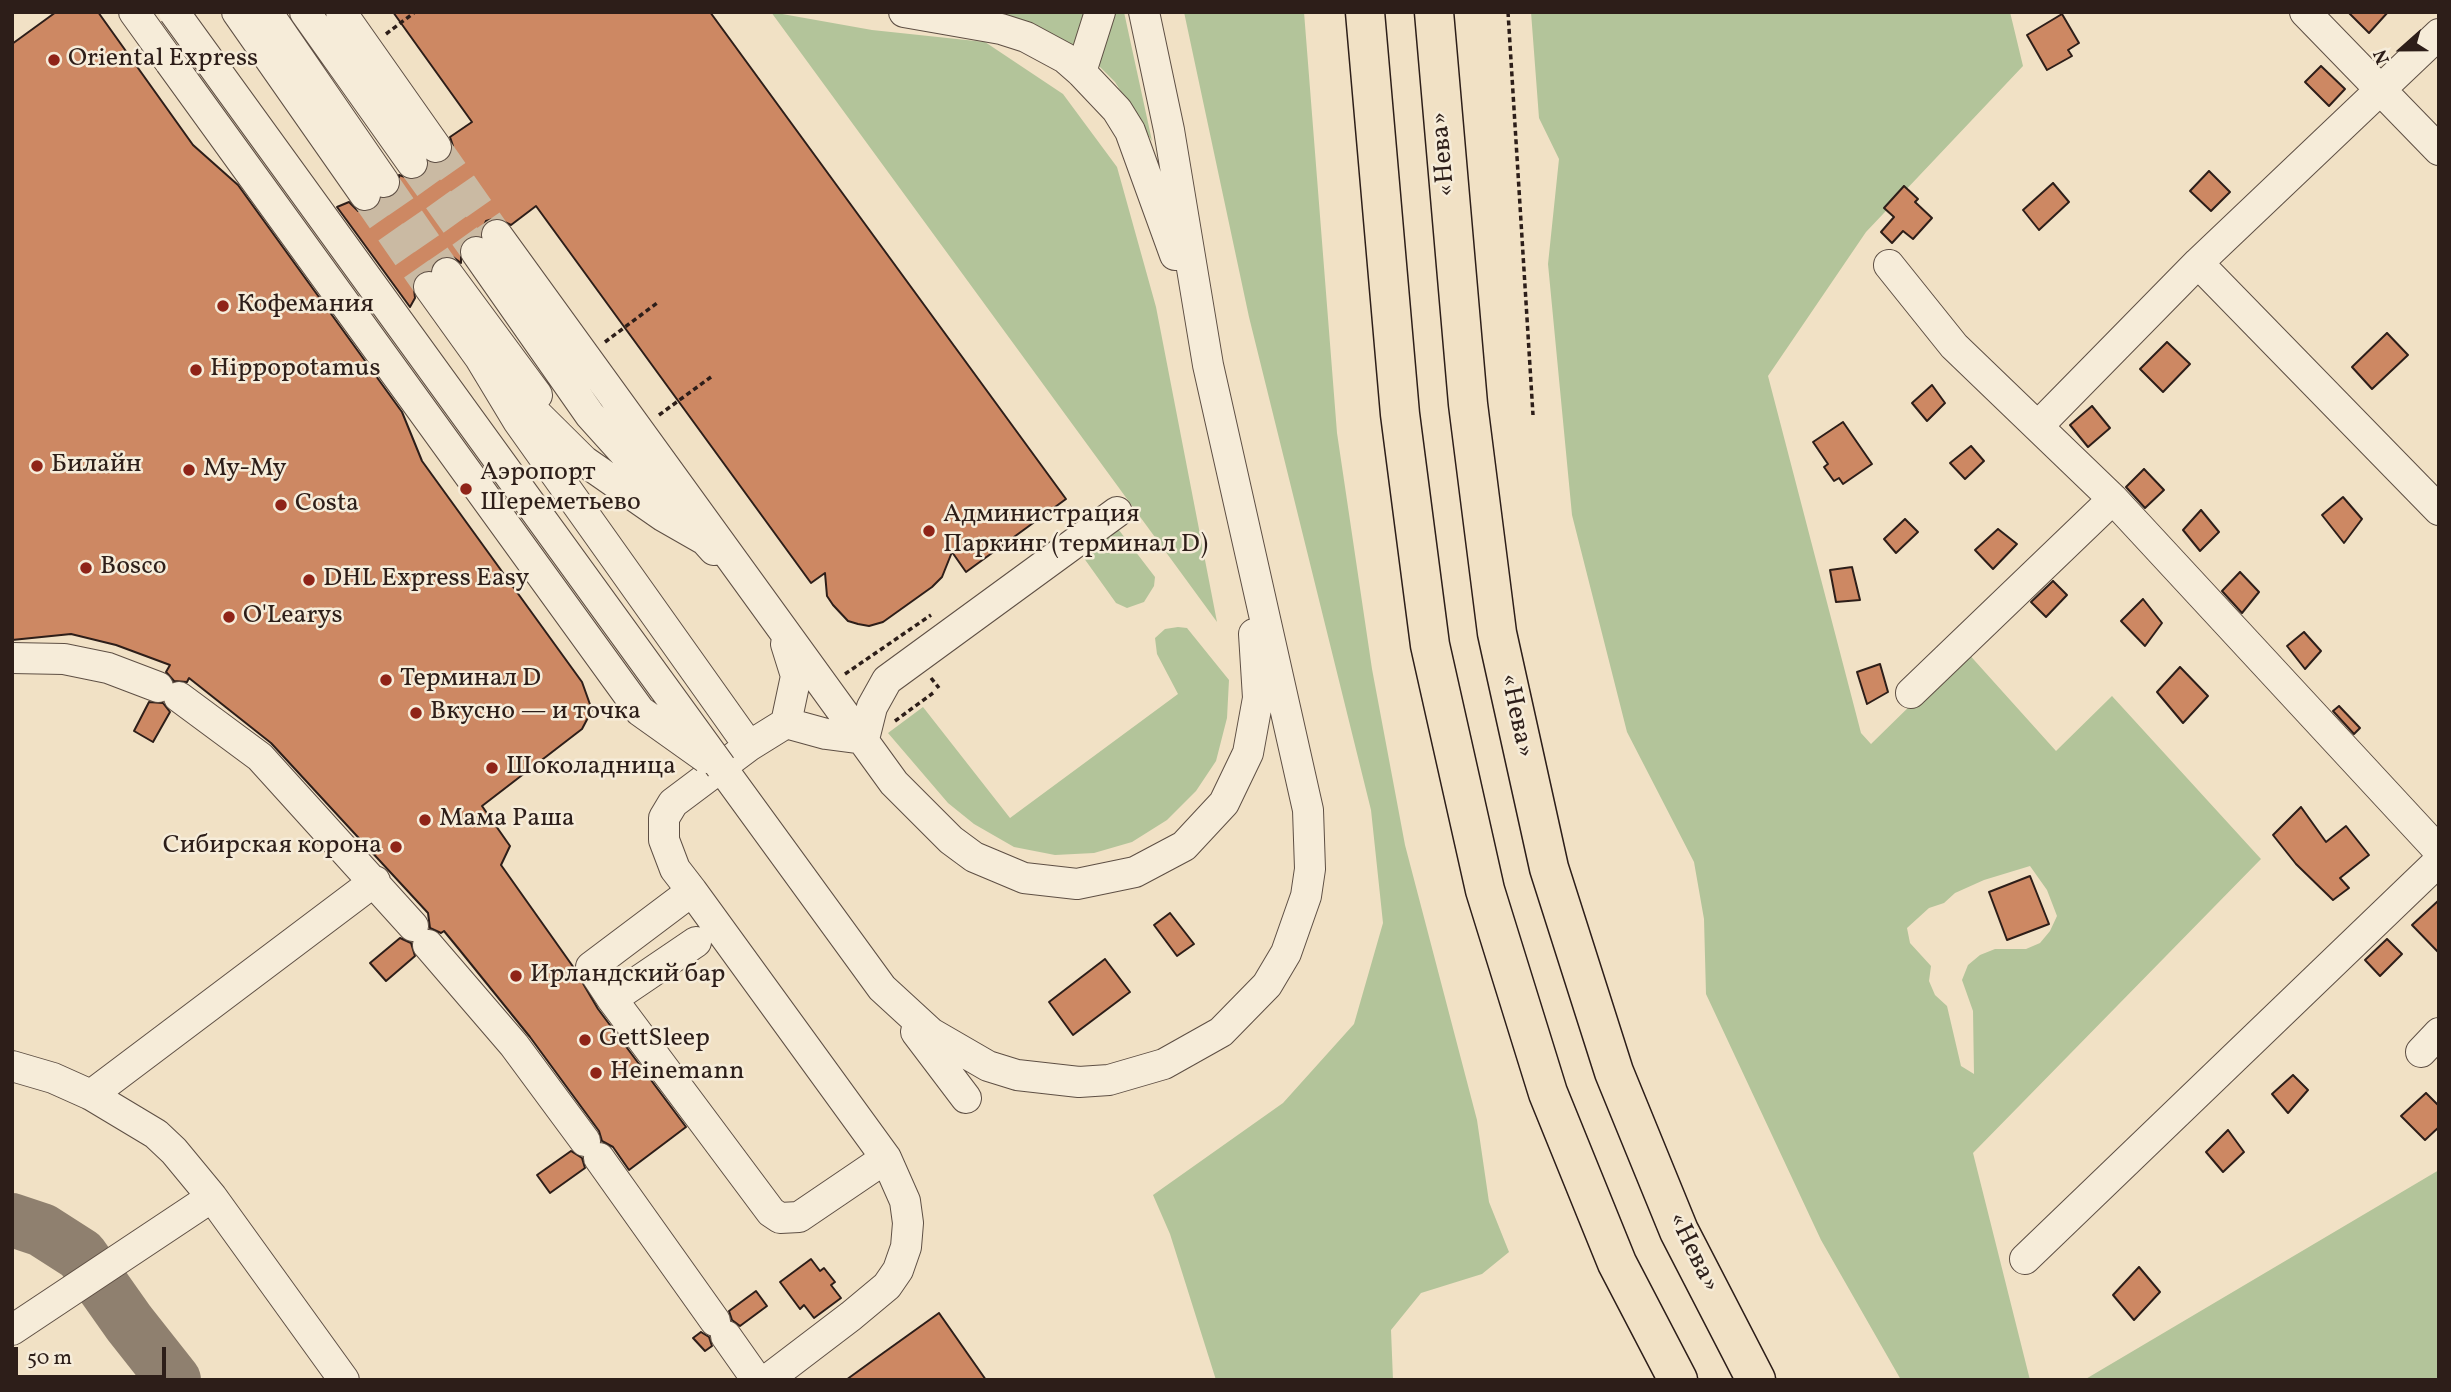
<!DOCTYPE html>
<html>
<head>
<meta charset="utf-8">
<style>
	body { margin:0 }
	#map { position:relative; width:2451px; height:1392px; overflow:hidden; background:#f1e1c5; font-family:Vollkorn,serif }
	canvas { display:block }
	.frame { position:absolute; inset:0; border:14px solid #2d1e19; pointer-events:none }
	.north { position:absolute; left:2367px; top:14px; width:70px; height:70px; -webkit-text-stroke:5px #f6ecd9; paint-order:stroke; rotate:249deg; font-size:19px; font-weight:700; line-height:28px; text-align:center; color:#2d1e19 }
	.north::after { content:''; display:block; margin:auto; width:24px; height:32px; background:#2d1e19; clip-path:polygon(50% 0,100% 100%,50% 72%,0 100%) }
	.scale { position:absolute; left:14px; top:1347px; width:152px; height:32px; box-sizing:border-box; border:4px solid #2d1e19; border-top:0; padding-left:9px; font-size:21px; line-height:24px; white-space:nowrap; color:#2d1e19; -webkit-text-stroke:5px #f6ecd9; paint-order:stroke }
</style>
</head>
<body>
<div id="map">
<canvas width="2451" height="1392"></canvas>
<div class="frame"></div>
<div class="north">N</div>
<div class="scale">50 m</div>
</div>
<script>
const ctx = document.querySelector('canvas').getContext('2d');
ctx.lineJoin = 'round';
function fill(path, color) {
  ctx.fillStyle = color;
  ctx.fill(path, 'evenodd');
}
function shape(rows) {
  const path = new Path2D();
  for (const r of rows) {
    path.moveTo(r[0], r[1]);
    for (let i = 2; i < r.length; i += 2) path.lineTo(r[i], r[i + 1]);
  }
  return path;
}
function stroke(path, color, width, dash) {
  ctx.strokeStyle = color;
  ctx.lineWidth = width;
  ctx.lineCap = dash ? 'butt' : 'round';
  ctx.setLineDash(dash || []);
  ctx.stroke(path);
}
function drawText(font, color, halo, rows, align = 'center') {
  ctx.font = font + ' Vollkorn,serif';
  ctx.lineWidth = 5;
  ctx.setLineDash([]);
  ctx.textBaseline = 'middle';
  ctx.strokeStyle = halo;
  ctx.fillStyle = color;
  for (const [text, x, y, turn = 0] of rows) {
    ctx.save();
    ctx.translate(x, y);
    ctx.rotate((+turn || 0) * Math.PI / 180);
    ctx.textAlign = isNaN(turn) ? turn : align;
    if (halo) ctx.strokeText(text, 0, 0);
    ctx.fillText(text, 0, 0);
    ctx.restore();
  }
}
const green = shape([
	[771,12,872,30,985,42,1063,94,1117,167,1156,307,1217,622],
	[958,12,1088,12,1080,40,1070,46],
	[1114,12,1124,12,1152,141,1115,82,1097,64],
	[1184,12,1304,12,1337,433,1372,669,1405,845,1477,1120,1489,1202,1509,1252,1482,1274,1421,1293,1391,1330,1393,1380,1216,1380,1170,1234,1153,1195,1283,1103,1354,1024,1383,923,1371,810,1249,317],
	[1531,12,2010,12,2023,66,1866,232,1768,376,1861,733,1871,744,1966,651,2056,751,2112,696,2261,859,1973,1153,2030,1380,1901,1380,1821,1240,1706,994,1704,919,1694,862,1627,732,1572,515,1548,264,1559,159,1539,118],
	[2030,866,2047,890,2057,916,2050,931,2040,943,2026,949,1995,949,1980,955,1968,965,1962,980,1973,1011,1974,1074,1961,1066,1947,1006,1935,995,1929,981,1931,966,1910,943,1907,928,1929,908,1944,903,1955,893,1984,880],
	[1112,521,1155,577,1154,586,1144,602,1127,608,1116,603,1076,547],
	[1178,627,1187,628,1229,680,1227,718,1216,761,1196,791,1167,820,1132,842,1094,853,1055,855,1014,847,974,824,948,803,888,733,923,707,1010,818,1178,694,1157,654,1155,638,1165,629],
	[2439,1170,2439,1380,2084,1380]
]);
const taxiway = shape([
	[12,1220,42,1230,81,1255,129,1323,174,1380]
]);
const building = shape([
	[56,12,98,12,193,145,238,185,402,412,422,461,582,682,592,710,582,729,482,806,510,846,501,865,574,968,598,1009,686,1127,629,1170,613,1147,602,1141,599,1131,530,1037,458,948,444,931,441,933,430,928,428,913,271,743,189,678,187,682,174,681,166,672,170,665,116,645,71,634,12,640,12,44,56,12],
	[393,12,710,12,1066,499,966,572,952,552,942,577,932,587,883,622,869,626,858,624,848,621,833,605,827,596,825,573,811,583,536,206,511,225,496,218,486,221,480,235,467,237,461,244,461,263,453,257,444,256,436,259,430,270,418,273,413,280,415,298,410,307,337,207,349,202,358,211,374,210,382,199,393,197,399,190,399,175,414,180,423,177,429,163,447,161,453,146,450,137,472,122,393,12],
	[2348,12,2388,12,2369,33,2348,12],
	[2062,14,2079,43,2068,50,2072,56,2047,70,2027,35,2062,14],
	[2321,66,2345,89,2329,106,2305,82,2321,66],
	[2209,171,2230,192,2211,211,2190,191,2209,171],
	[2053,183,2069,202,2039,230,2023,210,2053,183],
	[1904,186,1918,199,1915,202,1932,218,1913,239,1903,231,1892,243,1881,232,1894,217,1884,208,1904,186],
	[2387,333,2408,355,2372,389,2352,367,2387,333],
	[2167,342,2190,364,2163,392,2140,369,2167,342],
	[1932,385,1945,403,1927,421,1912,403,1932,385],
	[2092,406,2110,428,2088,447,2070,425,2092,406],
	[1843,422,1872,464,1843,484,1839,478,1834,481,1824,467,1828,464,1813,442,1843,422],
	[1971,446,1984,461,1965,479,1950,463,1971,446],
	[2144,469,2164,490,2145,508,2126,487,2144,469],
	[2343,497,2362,519,2344,543,2322,515,2343,497],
	[2201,510,2219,532,2200,551,2183,530,2201,510],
	[1905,519,1918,532,1896,553,1884,539,1905,519],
	[1998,529,2017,544,1993,569,1975,550,1998,529],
	[1852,567,1860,600,1836,602,1830,570,1852,567],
	[2240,572,2259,592,2242,613,2222,591,2240,572],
	[2053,581,2067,595,2046,617,2031,602,2053,581],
	[2143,599,2162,623,2145,646,2121,621,2143,599],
	[2304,632,2321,651,2305,669,2287,646,2304,632],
	[1880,664,1888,692,1867,704,1857,672,1880,664],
	[2180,667,2208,696,2183,723,2157,692,2180,667],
	[149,702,163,703,170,712,153,742,134,731,149,702],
	[2339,706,2360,728,2354,734,2333,711,2339,706],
	[2301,807,2326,842,2346,826,2369,855,2340,878,2349,888,2333,900,2296,864,2273,835,2301,807],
	[2030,876,2049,924,2007,940,1989,892,2030,876],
	[2439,900,2439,953,2412,925,2439,900],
	[1170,913,1194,944,1177,956,1154,925,1170,913],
	[400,938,411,943,415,956,386,981,370,963,400,938],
	[2387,939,2402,954,2380,976,2365,960,2387,939],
	[1105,959,1130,992,1073,1035,1049,1002,1105,959],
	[2293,1075,2308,1090,2288,1113,2272,1094,2293,1075],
	[2426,1093,2439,1106,2439,1127,2425,1140,2401,1116,2426,1093],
	[2228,1130,2244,1152,2223,1172,2206,1152,2228,1130],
	[571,1151,582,1158,585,1168,550,1193,537,1175,571,1151],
	[811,1259,820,1271,824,1268,835,1282,831,1285,841,1298,814,1318,804,1305,800,1309,780,1282,811,1259],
	[2139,1267,2160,1292,2134,1320,2113,1295,2139,1267],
	[756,1291,767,1306,740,1326,732,1320,729,1311,756,1291],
	[939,1313,986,1380,846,1380,879,1356,939,1313],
	[701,1332,709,1337,712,1346,705,1351,693,1338,701,1332]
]);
const minorTunnel = shape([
	[436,147,497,235],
	[412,163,476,252],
	[384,182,447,273],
	[365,195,429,287]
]);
const path = shape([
	[1508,12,1533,415],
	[386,34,415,12],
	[605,342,657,303],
	[659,415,711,377],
	[845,674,931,615],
	[931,678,939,688],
	[895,721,933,693]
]);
const minor = shape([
	[134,12,170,62],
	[237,12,365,195],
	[267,12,384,182],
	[305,12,412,163],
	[341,12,436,147],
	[904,12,1001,29,1026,37,1065,58,1081,72,1117,110,1130,131,1175,255],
	[2305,12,2439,150],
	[1081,72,1100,12],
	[497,235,894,783,951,840,974,857,1024,878,1077,884,1135,872,1184,846,1224,803,1248,753,1258,698,1254,634],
	[476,252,590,415,636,466,670,493],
	[2198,263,2439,510],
	[1889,265,1954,346,2113,499,2439,851],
	[447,273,537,395],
	[429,287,480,358,584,461,663,516,705,540,714,550],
	[480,358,518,421,749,746],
	[2039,425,2198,263,2439,34],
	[786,644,796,676,786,723,826,734,864,739,872,707,887,680,1117,512],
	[12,658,64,659,108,668,158,687],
	[1911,693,2113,499],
	[179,697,260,757,413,926],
	[721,767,882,988,931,1033,988,1066,1017,1075,1079,1082,1109,1080,1164,1064,1221,1032,1267,985,1286,953,1306,896,1310,869,1308,810,1208,365,1169,130,1144,12],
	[696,942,612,999,591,967,692,891,675,869,664,840,664,818,673,803,749,746,786,723],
	[428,945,514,1045,585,1141],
	[612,999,771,1212,780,1218,799,1217,886,1158,692,891],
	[916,1032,966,1098],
	[2421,1052,2439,1033],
	[12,1066,53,1078,91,1095,156,1134,174,1151,212,1197,344,1380],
	[91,1095,375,881],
	[599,1158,715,1321],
	[2025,1259,2439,861],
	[12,1330,212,1197],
	[726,1336,757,1380],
	[767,1380,851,1316,887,1286,898,1270,906,1247,908,1223,905,1201,886,1158]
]);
const highway = shape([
	[1365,12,1400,414,1430,645,1485,890,1548,1093,1617,1263,1678,1380],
	[1434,12,1468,404,1497,633,1549,868,1614,1072,1679,1231,1756,1380]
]);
const minorBridge = shape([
	[174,12,721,767],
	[170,62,640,711,706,758]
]);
const markers = [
	[54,60,7,"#8f2418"],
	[223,306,7,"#8f2418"],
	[196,370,7,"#8f2418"],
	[37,466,7,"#8f2418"],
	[189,470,7,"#8f2418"],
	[466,489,7,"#8f2418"],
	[281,505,7,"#8f2418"],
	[929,531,7,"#8f2418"],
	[86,568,7,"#8f2418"],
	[309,580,7,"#8f2418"],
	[229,617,7,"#8f2418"],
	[386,680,7,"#8f2418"],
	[416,713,7,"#8f2418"],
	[492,768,7,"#8f2418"],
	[425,820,7,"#8f2418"],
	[396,847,7,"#8f2418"],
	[516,976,7,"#8f2418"],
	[585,1040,7,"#8f2418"],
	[596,1073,7,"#8f2418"]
];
const poiNames = [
	["Oriental Express",68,60],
	["Кофемания",237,306],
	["Hippopotamus",210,370],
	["Билайн",51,466],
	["Му-Му",203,470],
	["Аэропорт",480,474],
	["Шереметьево",480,504],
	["Costa",295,505],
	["Администрация",943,516],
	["Паркинг (терминал D)",943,546],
	["Bosco",100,568],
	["DHL Express Easy",323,580],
	["O'Learys",243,617],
	["Терминал D",400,680],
	["Вкусно — и точка",430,713],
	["Шоколадница",506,768],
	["Мама Раша",439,820],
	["Сибирская корона",382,847,"right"],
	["Ирландский бар",530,976],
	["GettSleep",599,1040],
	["Heinemann",610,1073]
];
const streetNames = [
	["«Нева»",1445,154,-95],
	["«Нева»",1515,716,78],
	["«Нева»",1692,1253,64]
];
fill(green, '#b3c49a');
stroke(taxiway, '#8f806f', 54);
fill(building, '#cd8863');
stroke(building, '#2d1e19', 2);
stroke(minorTunnel, '#cabaa3', 30, [30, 15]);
stroke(minor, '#5e4f44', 32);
stroke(highway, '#2d1e19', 41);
stroke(path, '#2d1e19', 3.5, [5, 3.5]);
stroke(minor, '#f6ecd9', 30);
stroke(highway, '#f1e1c5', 38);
stroke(minorBridge, '#5e4f44', 32, []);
stroke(minorBridge, '#f6ecd9', 30);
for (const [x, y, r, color] of markers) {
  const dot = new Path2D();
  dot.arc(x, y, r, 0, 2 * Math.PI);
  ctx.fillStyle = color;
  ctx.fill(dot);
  stroke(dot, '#f6ecd9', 2.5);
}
drawText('26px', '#2d1e19', '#f6ecd9', poiNames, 'left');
drawText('26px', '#2d1e19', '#f6ecd9', streetNames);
</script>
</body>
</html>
